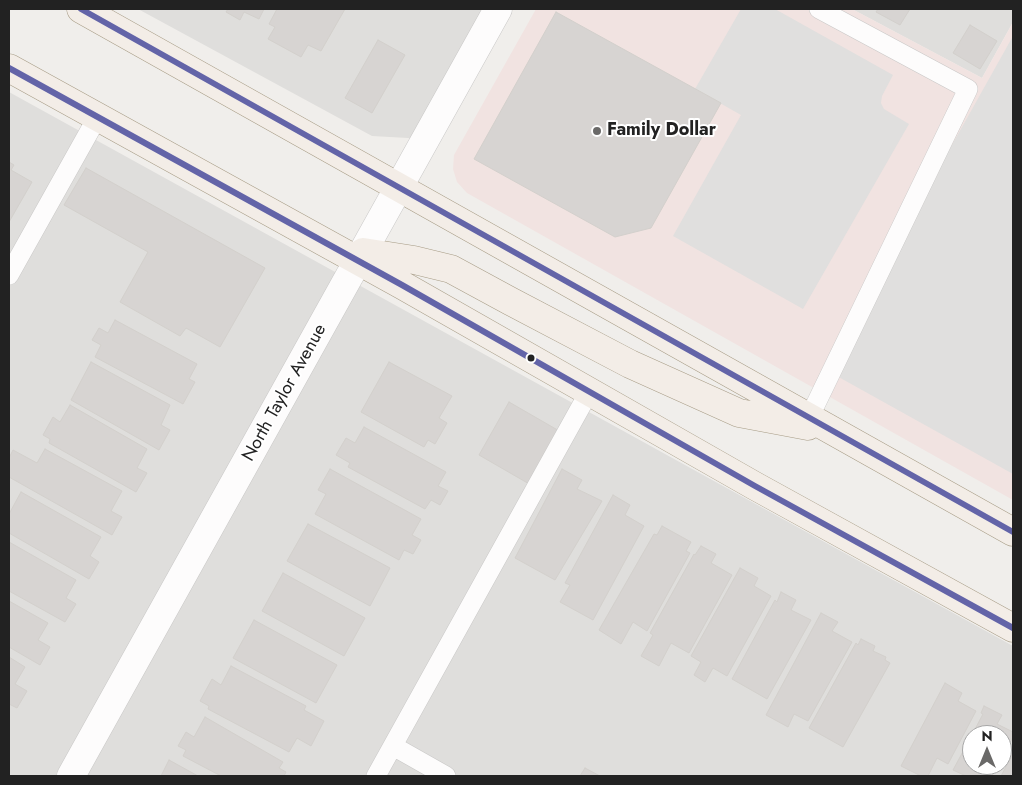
<!DOCTYPE html>
<html>
<head>
<meta charset="utf-8">
<style>
	body { margin:0 }
	#map { position:relative; width:1022px; height:785px; overflow:hidden; background:#f0eeeb; font-family:Jost,sans-serif }
	canvas { display:block }
	.frame { position:absolute; inset:0; border:10px solid #222; pointer-events:none }
	.north { position:absolute; left:962px; top:725px; width:50px; height:50px; box-sizing:border-box; background:#fff; border:1px solid #a7a7a7; border-radius:50%; rotate:0deg; font-size:14px; font-weight:700; line-height:20px; text-align:center; color:#222 }
	.north::after { content:''; display:block; margin:auto; width:18px; height:22px; background:#6a6968; clip-path:polygon(50% 0,100% 100%,50% 72%,0 100%) }
</style>
</head>
<body>
<div id="map">
<canvas width="1022" height="785"></canvas>
<div class="frame"></div>
<div class="north">N</div>
</div>
<script>
const ctx = document.querySelector('canvas').getContext('2d');
ctx.lineJoin = 'round';
function fill(path, color) {
  ctx.fillStyle = color;
  ctx.fill(path, 'evenodd');
}
function shape(rows) {
  const path = new Path2D();
  for (const r of rows) {
    path.moveTo(r[0], r[1]);
    for (let i = 2; i < r.length; i += 2) path.lineTo(r[i], r[i + 1]);
  }
  return path;
}
function stroke(path, color, width, dash) {
  ctx.strokeStyle = color;
  ctx.lineWidth = width;
  ctx.lineCap = dash ? 'butt' : 'round';
  ctx.setLineDash(dash || []);
  ctx.stroke(path);
}
function drawText(font, color, halo, rows, align = 'center') {
  ctx.font = font + ' Jost,sans-serif';
  ctx.lineWidth = 4;
  ctx.setLineDash([]);
  ctx.textBaseline = 'middle';
  ctx.strokeStyle = halo;
  ctx.fillStyle = color;
  for (const [text, x, y, turn = 0] of rows) {
    ctx.save();
    ctx.translate(x, y);
    ctx.rotate((+turn || 0) * Math.PI / 180);
    ctx.textAlign = isNaN(turn) ? turn : align;
    if (halo) ctx.strokeText(text, 0, 0);
    ctx.fillText(text, 0, 0);
    ctx.restore();
  }
}
const residential = shape([
	[138,9,498,9,426,139,372,136],
	[852,9,1013,9,1013,22,982,78],
	[9,92,1013,646,1013,776,9,776],
	[972,735,1002,735,1002,765,972,765]
]);
const commercial = shape([
	[536,9,852,9,982,78,1013,22,1013,500,467,193,457,182,453,169,454,155]
]);
const parking = shape([
	[741,9,775,9,893,75,882,96,881,103,884,109,909,124,803,309,673,236,741,115,695,89],
	[1013,36,1013,474,826,370]
]);
const building = shape([
	[228,9,264,9,259,19,244,12,240,20,226,12,228,9],
	[277,9,345,9,321,51,308,45,301,57,268,39,275,27,269,24,277,9],
	[878,9,910,9,900,25,876,12,878,9],
	[556,12,721,103,651,228,615,237,474,159,556,12],
	[970,25,997,41,980,69,953,53,970,25],
	[378,40,405,55,372,113,345,98,378,40],
	[9,162,14,165,11,170,32,182,9,222,9,162],
	[86,168,265,268,220,347,186,328,180,336,120,302,148,252,64,205,86,168],
	[115,320,197,364,189,379,195,382,183,404,95,357,101,345,92,340,99,328,108,333,115,320],
	[91,362,170,405,161,425,170,430,159,450,71,400,91,362],
	[389,362,452,396,439,418,447,423,435,444,428,440,424,447,361,412,389,362],
	[509,402,561,432,531,485,479,455,509,402],
	[70,405,147,449,137,468,147,473,136,492,49,443,50,439,43,435,53,417,60,422,70,405],
	[364,427,446,472,438,486,448,491,440,505,431,500,425,509,348,467,350,463,336,455,346,438,355,443,364,427],
	[45,449,122,491,111,511,122,517,112,535,9,477,9,458,13,450,37,463,45,449],
	[330,469,421,519,412,535,421,540,413,554,404,550,399,560,315,514,326,494,318,490,330,469],
	[562,469,582,480,577,489,602,501,555,580,515,558,562,469],
	[21,492,101,537,90,556,99,562,89,579,9,533,9,514,21,492],
	[613,495,630,505,625,515,644,526,593,620,560,602,570,585,565,583,613,495],
	[308,524,390,568,370,606,287,561,308,524],
	[662,526,691,542,686,551,690,553,647,631,633,622,621,644,599,630,654,534,657,535,662,526],
	[9,542,76,580,66,598,76,604,65,622,9,591,9,542],
	[701,546,716,554,711,563,732,575,689,653,671,643,659,666,641,656,653,635,650,633,694,554,695,555,701,546],
	[740,568,758,578,754,586,771,596,727,676,713,668,705,682,694,675,701,662,691,656,740,568],
	[283,573,365,618,344,656,262,611,283,573],
	[781,592,796,600,791,610,811,620,767,699,732,679,775,600,777,602,781,592],
	[9,601,48,623,38,640,50,647,40,665,9,647,9,601],
	[821,613,838,622,832,631,852,642,808,721,794,714,788,727,766,715,821,613],
	[254,620,337,665,316,703,233,658,254,620],
	[861,639,875,646,873,651,886,657,885,660,890,663,843,747,809,728,856,643,858,645,861,639],
	[9,657,25,667,15,684,27,691,17,708,9,704,9,657],
	[231,666,306,706,304,710,324,721,311,746,297,738,289,752,208,709,209,706,200,701,212,679,221,685,231,666],
	[945,683,962,693,958,701,976,711,948,764,937,758,928,776,921,776,901,766,945,683],
	[984,706,1002,715,997,724,1013,732,1013,737,1002,758,1002,735,972,735,983,714,981,713,984,706],
	[205,717,283,762,279,768,286,772,284,776,221,776,183,756,186,750,178,746,186,732,194,737,205,717],
	[972,735,972,765,998,765,992,776,966,776,953,770,972,735],
	[1013,754,1013,776,1001,776,1013,754],
	[169,760,198,776,161,776,169,760],
	[585,768,600,776,580,776,585,768]
]);
const service = shape([
	[9,275,98,116],
	[809,418,968,89,819,9],
	[393,746,446,776],
	[376,776,589,392]
]);
const minor = shape([
	[71,776,498,9]
]);
const primary = shape([
	[81,9,1013,532],
	[9,68,402,285,755,486,1013,628],
	[363,252,414,260,451,269,510,301,630,364,739,413,808,426]
]);
const bus1 = shape([
	[81,9,1013,532],
	[9,68,402,285,755,486,1013,628]
]);
const markers = [
	[597,131,5,"#6a6968"],
	[531,358,4.5,"#222"]
];
const poiNames = [
	["Family Dollar",607,131]
];
const streetNames = [
	["North Taylor Avenue",285,393,-61]
];
fill(residential, '#dfdedc');
fill(commercial, '#f1e3e1');
fill(parking, '#e0dfde');
fill(building, '#d7d4d2');
stroke(building, '#d3d0cc', 1);
stroke(service, '#c9c8c7', 20);
stroke(minor, '#c9c8c7', 29);
stroke(primary, '#a79c86', 29);
stroke(service, '#fdfcfc', 19);
stroke(minor, '#fdfcfc', 28);
stroke(primary, '#f3ede7', 28);
stroke(bus1, '#6364a8', 6);
for (const [x, y, r, color] of markers) {
  const dot = new Path2D();
  dot.arc(x, y, r, 0, 2 * Math.PI);
  ctx.fillStyle = color;
  ctx.fill(dot);
  stroke(dot, '#fff', 2);
}
drawText('bold 18px', '#222', '#fff', poiNames, 'left');
drawText('18px', '#222', '#fff', streetNames);
</script>
</body>
</html>
